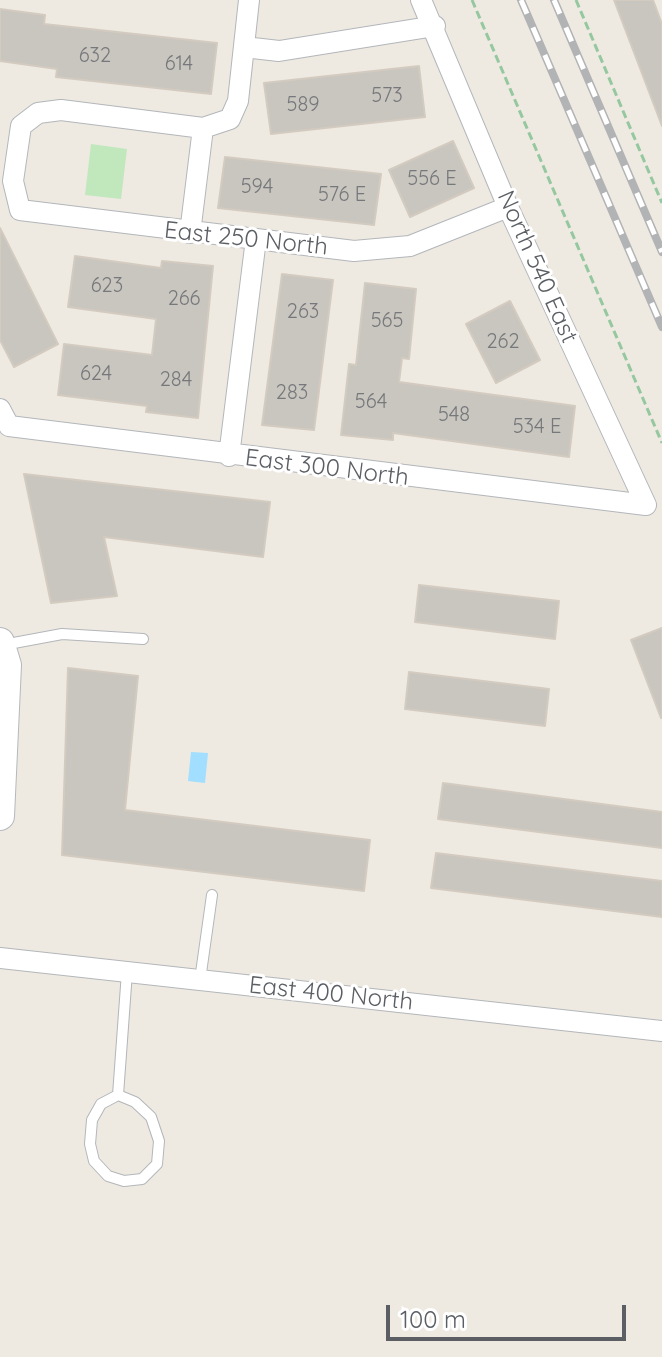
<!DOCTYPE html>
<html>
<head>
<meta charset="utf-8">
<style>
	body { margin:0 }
	#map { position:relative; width:662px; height:1357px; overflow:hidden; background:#eeeae2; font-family:Quicksand,sans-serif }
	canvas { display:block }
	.scale { position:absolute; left:386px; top:1305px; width:240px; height:36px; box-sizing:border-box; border:4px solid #5b5f64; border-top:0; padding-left:10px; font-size:24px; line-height:28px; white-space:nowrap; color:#5b5f64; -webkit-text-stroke:6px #fff; paint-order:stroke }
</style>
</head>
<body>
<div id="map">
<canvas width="662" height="1357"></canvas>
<div class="scale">100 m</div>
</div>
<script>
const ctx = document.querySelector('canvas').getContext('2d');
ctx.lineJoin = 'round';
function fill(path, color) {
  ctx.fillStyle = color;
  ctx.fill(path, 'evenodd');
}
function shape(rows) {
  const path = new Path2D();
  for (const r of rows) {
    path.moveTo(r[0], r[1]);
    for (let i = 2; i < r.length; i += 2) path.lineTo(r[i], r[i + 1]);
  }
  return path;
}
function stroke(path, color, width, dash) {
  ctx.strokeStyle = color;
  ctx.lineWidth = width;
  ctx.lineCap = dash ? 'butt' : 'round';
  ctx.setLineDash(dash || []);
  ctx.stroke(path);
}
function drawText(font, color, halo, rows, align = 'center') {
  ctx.font = font + ' Quicksand,sans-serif';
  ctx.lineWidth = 6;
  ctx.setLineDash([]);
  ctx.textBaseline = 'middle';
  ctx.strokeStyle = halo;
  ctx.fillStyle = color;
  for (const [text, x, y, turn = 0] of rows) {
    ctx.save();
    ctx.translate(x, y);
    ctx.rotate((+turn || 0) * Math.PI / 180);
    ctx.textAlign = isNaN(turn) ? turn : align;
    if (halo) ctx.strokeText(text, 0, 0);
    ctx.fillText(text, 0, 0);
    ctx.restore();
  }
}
const green = shape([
	[91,144,127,149,121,199,85,195]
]);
const water = shape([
	[191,752,208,753,205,783,188,781]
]);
const building = shape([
	[614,0,653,0,662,24,662,126,614,0],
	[0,9,45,15,44,24,217,43,211,94,56,77,57,69,0,61,0,9],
	[419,66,425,117,271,134,264,83,419,66],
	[453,141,474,188,410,217,389,170,453,141],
	[225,157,381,174,374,225,218,208,225,157],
	[0,228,58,344,14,367,0,340,0,228],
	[75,256,161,268,162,261,213,266,198,418,146,412,147,406,58,395,64,344,152,355,156,319,68,307,75,256],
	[282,274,333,280,314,430,262,425,282,274],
	[365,283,416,289,409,359,402,358,399,382,575,406,569,457,393,433,393,440,341,435,349,364,356,365,365,283],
	[510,301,540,360,496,383,466,324,510,301],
	[24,474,270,502,263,557,104,537,117,596,51,603,24,474],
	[419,585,559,601,555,639,415,622,419,585],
	[662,628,662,718,661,718,631,640,662,628],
	[68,668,138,676,125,810,370,840,364,891,62,855,68,668],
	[409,672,549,689,545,726,405,709,409,672],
	[443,783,662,812,662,848,438,819,443,783],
	[436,853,662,881,662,917,431,888,436,853]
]);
const path = shape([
	[472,0,662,443],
	[576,0,662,203]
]);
const lane = shape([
	[3,645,62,634,143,639],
	[200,980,212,895],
	[118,1095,101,1104,92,1120,90,1144,94,1161,108,1176,124,1181,142,1179,157,1164,159,1141,151,1117,135,1102,118,1095,127,972]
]);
const street = shape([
	[421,0,508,207,646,505],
	[244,47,279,51,435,26],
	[203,128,61,110,38,113,21,126,13,181,20,210,354,251,410,246,508,207],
	[190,233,203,128,230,119,238,101,249,0],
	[0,409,9,426,646,505],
	[229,456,256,239],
	[0,958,662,1031]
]);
const secondary = shape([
	[0,642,7,665,0,816]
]);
const rail = shape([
	[521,0,662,327],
	[554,0,662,252]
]);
const numberNames = [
	["632",95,56],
	["614",179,64],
	["573",387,96],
	["589",303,105],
	["556 E",432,179],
	["594",257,187],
	["576 E",342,195],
	["623",107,286],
	["266",184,299],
	["263",303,312],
	["565",387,321],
	["262",503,342],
	["624",96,374],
	["284",176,380],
	["283",292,393],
	["564",371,402],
	["548",454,415],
	["534 E",537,427]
];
const streetNames = [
	["East 250 North",246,239,6],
	["North 540 East",537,267,66],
	["East 300 North",327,468,7],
	["East 400 North",331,994,6]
];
fill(green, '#c1e7bd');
fill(water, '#a1deff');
fill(building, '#c9c5bf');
stroke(building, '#d3cbc0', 2);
stroke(lane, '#b3b6ba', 12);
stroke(street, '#b3b6ba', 22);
stroke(secondary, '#b4b8bd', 30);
stroke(path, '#96c8a0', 3, [8, 4]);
stroke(lane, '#fff', 10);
stroke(street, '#fff', 20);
stroke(secondary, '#fff', 28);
stroke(rail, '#b2b3b4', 8);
stroke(rail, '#fff', 5, [15]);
drawText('20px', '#76787b', null, numberNames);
drawText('24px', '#5b5f64', '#fff', streetNames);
</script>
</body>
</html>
